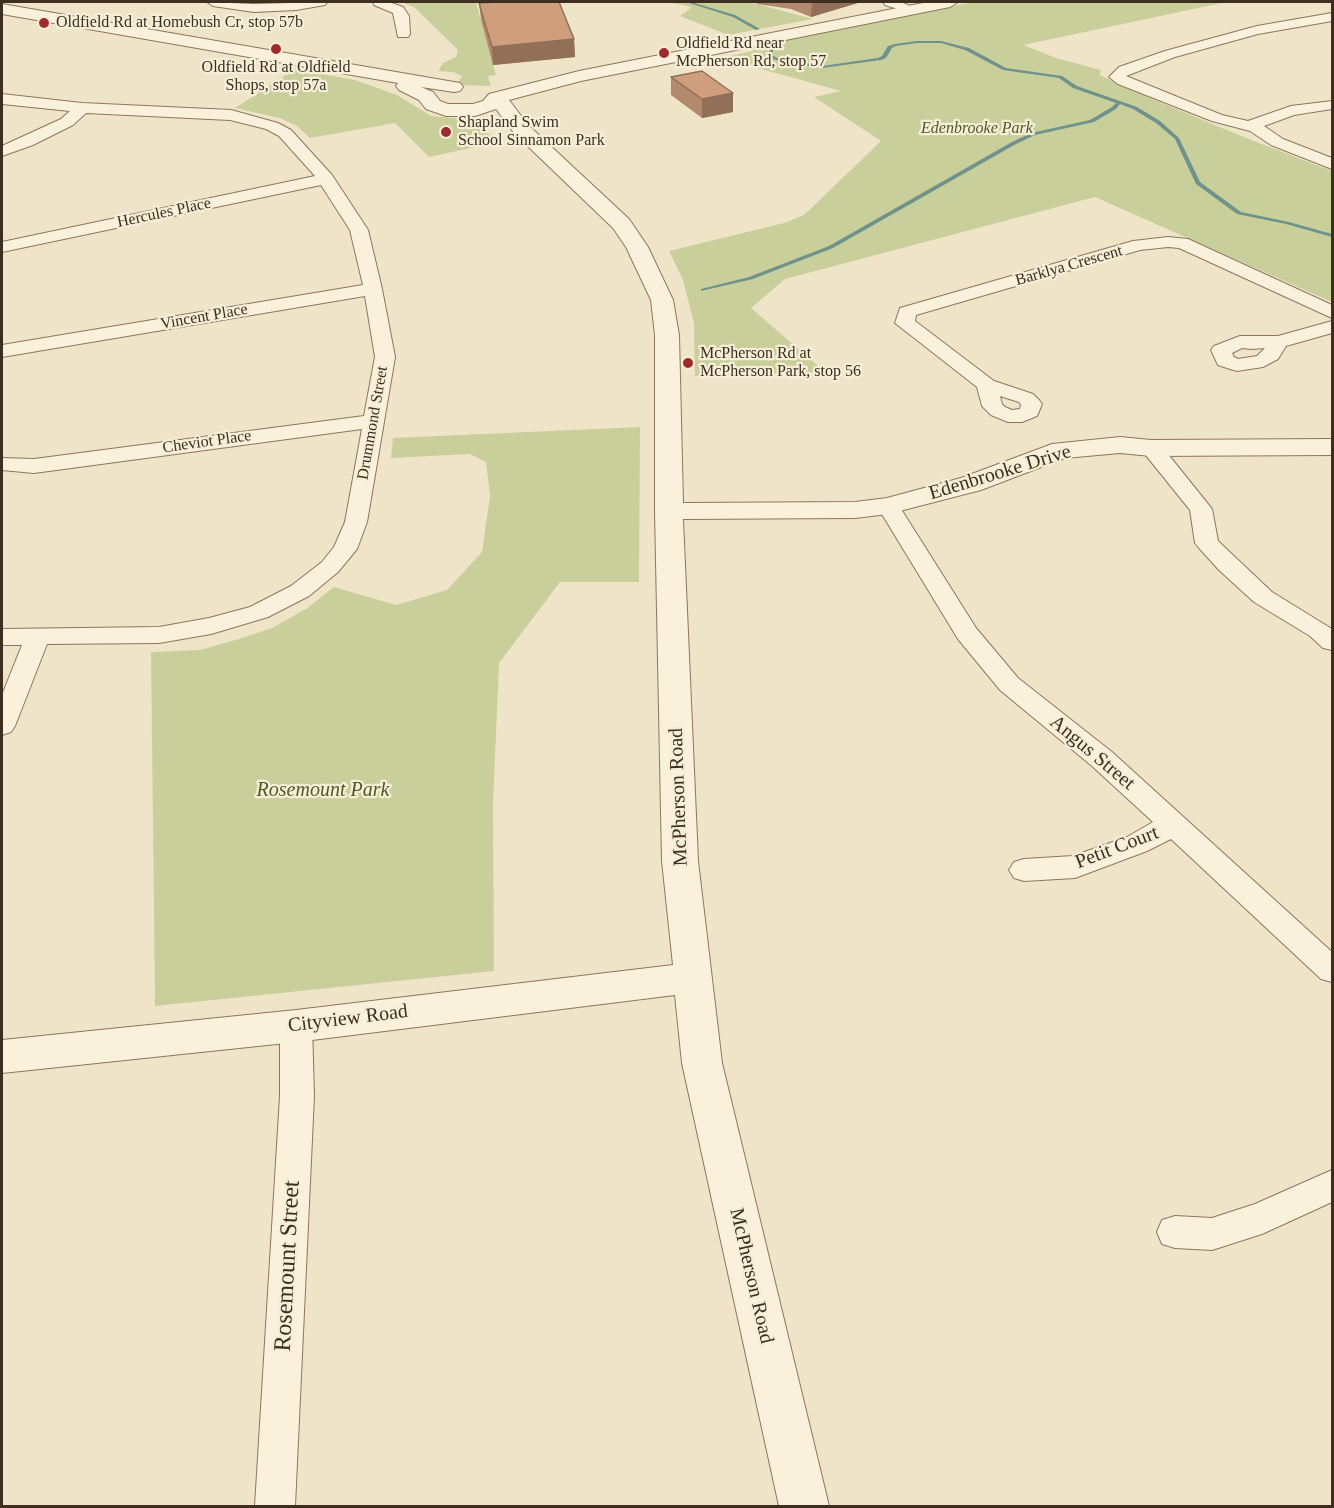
<!DOCTYPE html>
<html>
<head>
<meta charset="utf-8">
<style>
	body { margin:0 }
	#map { position:relative; width:1334px; height:1508px; overflow:hidden; background:#f0e4c8; font-family:"Times New Roman",serif }
	canvas { display:block }
	.frame { position:absolute; inset:0; border:3px solid #3d2e20; pointer-events:none }
</style>
</head>
<body>
<div id="map">
<canvas width="1334" height="1508"></canvas>
<div class="frame"></div>
</div>
<script>
const ctx = document.querySelector('canvas').getContext('2d');
ctx.lineJoin = 'round';
function fill(path, color) {
  ctx.fillStyle = color;
  ctx.fill(path, 'evenodd');
}
function shape(rows) {
  const path = new Path2D();
  for (const r of rows) {
    path.moveTo(r[0], r[1]);
    for (let i = 2; i < r.length; i += 2) path.lineTo(r[i], r[i + 1]);
  }
  return path;
}
function stroke(path, color, width, dash) {
  ctx.strokeStyle = color;
  ctx.lineWidth = width;
  ctx.lineCap = dash ? 'butt' : 'round';
  ctx.setLineDash(dash || []);
  ctx.stroke(path);
}
function drawText(font, color, halo, rows, align = 'center') {
  ctx.font = font + ' "Times New Roman",serif';
  ctx.lineWidth = 4.5;
  ctx.setLineDash([]);
  ctx.textBaseline = 'middle';
  ctx.strokeStyle = halo;
  ctx.fillStyle = color;
  for (const [text, x, y, turn = 0] of rows) {
    ctx.save();
    ctx.translate(x, y);
    ctx.rotate((+turn || 0) * Math.PI / 180);
    ctx.textAlign = isNaN(turn) ? turn : align;
    if (halo) ctx.strokeText(text, 0, 0);
    ctx.fillText(text, 0, 0);
    ctx.restore();
  }
}
const green = shape([
	[401,2,476,2,496,75,488,76,491,86,457,85,462,76,453,72,438,71,443,63,456,57,458,50,414,7],
	[668,2,749,2,813,19,728,35,680,16,692,7],
	[974,2,1227,2,1023,45,1056,58,1101,70,1100,75,1133,91,1251,140,1332,171,1332,302,1095,197,785,279,751,308,825,372,695,376,694,323,683,280,669,251,784,223,804,215,881,141,814,97,841,91,721,58,753,51,751,47,759,43],
	[295,69,355,80,397,95,431,116,473,120,498,142,429,157,395,123,310,138,297,126,280,118,235,108],
	[640,427,639,582,560,582,499,663,493,804,494,971,155,1006,151,652,200,650,239,639,272,628,306,609,334,587,396,605,447,590,482,552,490,496,486,462,470,454,391,458,393,438]
]);
const stream = shape([
	[686,2,691,2,735,15,760,29,756,30,733,17,686,2],
	[771,40,775,43,772,55,777,58,822,66,878,58,882,56,888,46,895,44,917,41,941,41,969,48,1006,68,1062,76,1077,86,1137,107,1160,121,1179,138,1200,182,1241,212,1289,222,1332,234,1332,237,1286,224,1237,214,1196,184,1175,139,1156,123,1133,109,1120,104,1116,109,1094,122,1035,135,1016,144,833,248,753,279,701,291,701,289,749,277,829,246,1012,142,1031,133,1090,120,1112,107,1116,103,1073,88,1059,78,1003,70,965,50,941,43,917,43,896,46,892,48,886,58,881,60,822,68,776,60,768,57,771,43,769,41,771,40]
]);
const minor = shape([
	[207,2,254,4,327,2,325,5,296,10,254,12,213,6,207,2],
	[373,2,389,2,403,7,409,16,410,34,408,37,398,37,393,13,374,5,373,2],
	[883,2,901,2,917,9,910,13,885,5,883,2],
	[1332,13,1332,21,1258,34,1175,57,1126,76,1222,115,1248,121,1291,106,1332,101,1332,109,1294,115,1264,126,1283,139,1332,158,1332,169,1271,145,1250,131,1212,121,1118,84,1109,77,1119,67,1165,51,1257,26,1332,13],
	[2,94,82,103,231,110,278,123,291,130,332,175,368,230,382,289,395,357,367,522,357,549,338,572,309,596,268,617,211,634,159,643,47,644,15,726,11,732,2,735,2,695,22,645,2,645,2,629,159,627,209,618,250,607,291,586,322,562,334,547,345,522,362,429,34,473,2,470,2,458,34,459,364,416,375,357,365,296,2,357,2,345,363,285,350,230,321,185,2,252,2,242,315,176,279,136,266,129,230,120,86,113,73,125,33,145,2,156,2,146,61,119,70,111,2,104,2,94],
	[1168,237,1188,239,1332,305,1332,318,1179,248,1168,247,1140,250,916,315,915,321,994,381,1033,394,1039,400,1042,404,1037,416,1022,422,1008,422,991,415,982,406,977,387,895,323,900,308,1133,241,1168,237],
	[1000,396,1019,402,1021,405,1020,409,1012,410,1005,407,1002,404,1000,396],
	[1332,321,1332,333,1286,346,1278,359,1263,367,1237,371,1230,369,1218,365,1211,350,1214,346,1240,336,1278,336,1332,321],
	[1242,348,1252,349,1265,348,1257,356,1238,359,1234,357,1232,353,1242,348],
	[1151,442,1159,443,1212,509,1218,541,1272,592,1332,629,1332,650,1323,648,1310,636,1254,602,1219,570,1199,548,1195,543,1190,510,1140,448,1143,443,1151,442],
	[888,499,896,501,976,628,1018,678,1112,752,1332,952,1332,982,1321,979,1171,839,1147,851,1075,878,1024,881,1014,878,1009,870,1014,862,1024,859,1073,856,1127,837,1153,822,1092,766,1000,690,958,639,877,506,880,501,888,499],
	[296,1013,307,1017,312,1026,314,1096,295,1506,255,1506,280,1096,280,1026,285,1017,296,1013],
	[1332,1170,1332,1202,1262,1234,1212,1250,1175,1248,1162,1244,1157,1232,1162,1220,1175,1216,1212,1218,1255,1204,1332,1170]
]);
const tertiary = shape([
	[928,2,958,2,950,7,581,81,509,100,528,125,629,219,648,247,673,300,679,335,683,503,855,502,887,498,961,478,1052,444,1120,437,1151,440,1332,439,1332,455,1151,456,1120,453,1065,458,981,490,888,514,855,518,683,519,698,861,722,1063,829,1506,779,1506,682,1063,675,995,296,1042,2,1073,2,1040,296,1010,673,965,662,861,655,511,655,335,651,300,626,247,613,228,514,133,496,109,475,116,446,116,426,109,419,100,399,90,396,86,398,83,2,14,2,4,454,82,460,83,463,87,460,91,454,92,421,87,433,92,440,101,448,104,473,104,483,101,489,94,579,71,928,2]
]);
const wall = shape([
	[757,2,861,2,811,17,791,9,757,4],
	[479,3,574,39,575,57,493,65,481,20],
	[671,77,733,112,702,118,671,95]
]);
const shadedWall = shape([
	[812,2,861,2,811,17],
	[574,39,575,57,493,65,492,47],
	[733,93,733,112,702,118,702,99]
]);
const building = shape([
	[498,2,559,2,574,39,492,47,479,3,498,2],
	[702,71,733,93,702,99,671,77,702,71]
]);
const markers = [
	[44,23,6,"#9e2a2b"],
	[276,49,6,"#9e2a2b"],
	[664,53,6,"#9e2a2b"],
	[446,132,6,"#9e2a2b"],
	[688,363,6,"#9e2a2b"]
];
const farPoinames = [
	["Oldfield Rd at Homebush Cr, stop 57b",56,23],
	["Oldfield Rd near",676,44],
	["McPherson Rd, stop 57",676,62],
	["Oldfield Rd at Oldfield",276,68,"center"],
	["Shops, stop 57a",276,86,"center"],
	["Shapland Swim",458,123],
	["School Sinnamon Park",458,141],
	["McPherson Rd at",700,354],
	["McPherson Park, stop 56",700,372]
];
const farParknames = [
	["Edenbrooke Park",977,129]
];
const farStreetnames = [
	["Hercules Place",164,213,-12],
	["Barklya Crescent",1069,266,-16],
	["Vincent Place",204,317,-10],
	["Drummond Street",373,423,-80],
	["Cheviot Place",207,442,-8]
];
const streetNames = [
	["Edenbrooke Drive",1000,473,-17],
	["Angus Street",1092,753,40],
	["McPherson Road",679,797,-92],
	["Petit Court",1117,848,-21],
	["Cityview Road",348,1019,-7],
	["McPherson Road",751,1276,77]
];
const parkNames = [
	["Rosemount Park",323,791]
];
const nearStreetnames = [
	["Rosemount Street",288,1266,-87]
];
fill(green, '#c9cf9b');
fill(stream, '#6f938a');
stroke(minor, '#8d765c', 2);
stroke(tertiary, '#8d765c', 2);
fill(minor, '#faf1dc');
fill(tertiary, '#faf1dc');
fill(wall, '#b2896c');
fill(shadedWall, '#916f58');
fill(building, '#cf9f7d');
stroke(building, '#916f58', 1.5);
for (const [x, y, r, color] of markers) {
  const dot = new Path2D();
  dot.arc(x, y, r, 0, 2 * Math.PI);
  ctx.fillStyle = color;
  ctx.fill(dot);
  stroke(dot, '#f7eed8', 2);
}
drawText('16px', '#3d2e20', '#f7eed8', farPoinames, 'left');
drawText('italic 16px', '#4d5a26', '#f7eed8', farParknames);
drawText('16px', '#3d2e20', '#f7eed8', farStreetnames);
drawText('20px', '#3d2e20', '#f7eed8', streetNames);
drawText('italic 20px', '#4d5a26', '#f7eed8', parkNames);
drawText('24px', '#3d2e20', '#f7eed8', nearStreetnames);
</script>
</body>
</html>
